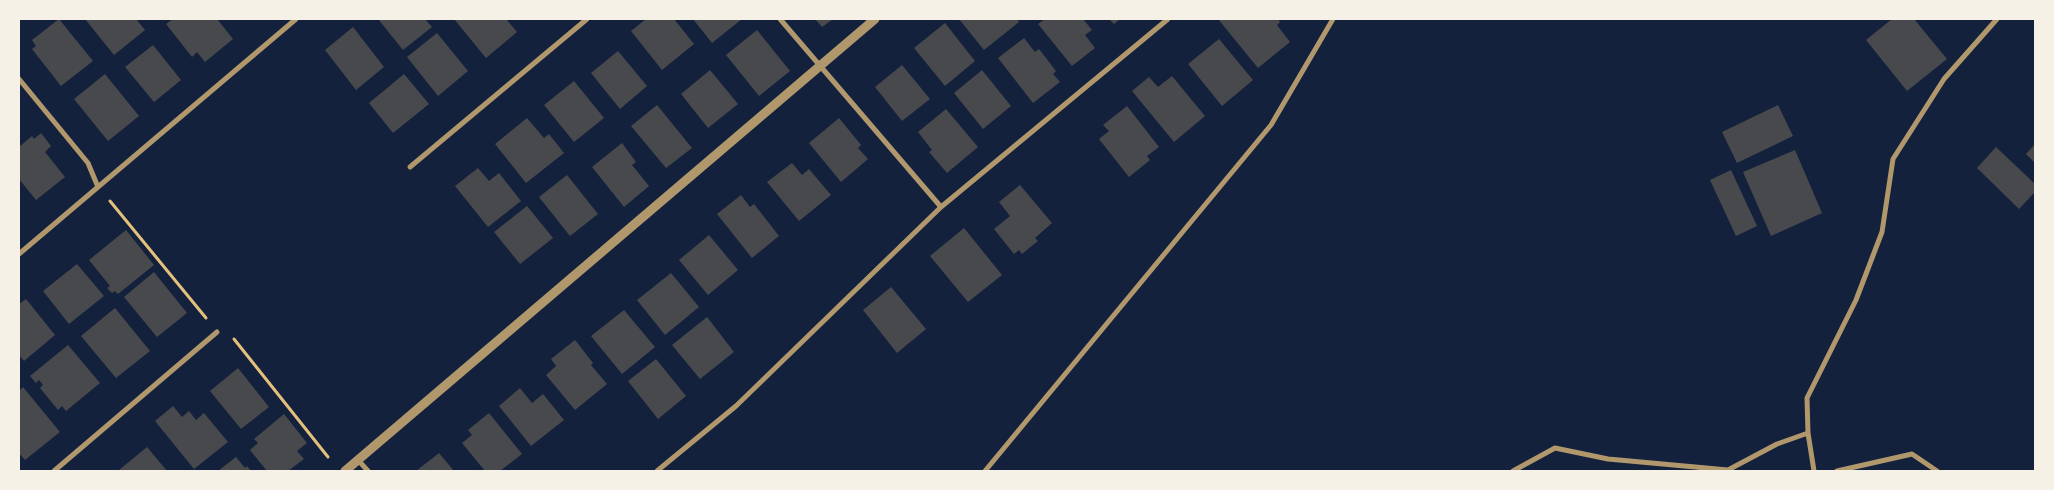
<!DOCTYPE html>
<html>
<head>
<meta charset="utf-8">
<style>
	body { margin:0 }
	#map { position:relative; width:2054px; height:490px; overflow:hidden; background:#14213d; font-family:"Noto Sans",sans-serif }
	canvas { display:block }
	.frame { position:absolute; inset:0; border:20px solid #f6f1e7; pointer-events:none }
</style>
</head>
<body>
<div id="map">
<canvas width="2054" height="490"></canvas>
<div class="frame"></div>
</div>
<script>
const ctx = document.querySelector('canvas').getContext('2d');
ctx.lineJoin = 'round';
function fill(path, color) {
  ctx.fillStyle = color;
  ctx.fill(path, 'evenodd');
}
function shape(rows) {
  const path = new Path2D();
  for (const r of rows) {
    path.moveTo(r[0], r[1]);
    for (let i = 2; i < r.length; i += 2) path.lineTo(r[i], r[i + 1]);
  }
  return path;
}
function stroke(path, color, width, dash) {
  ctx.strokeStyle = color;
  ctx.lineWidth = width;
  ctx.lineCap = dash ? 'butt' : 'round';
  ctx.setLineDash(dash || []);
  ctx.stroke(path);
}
const building = shape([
	[59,19,93,61,61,86,32,49,36,46,32,40],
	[85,19,136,19,145,30,114,55],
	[173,19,217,19,233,39,205,62,197,52,192,57,166,24],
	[378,19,425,19,432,27,403,50],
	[454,19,506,19,517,32,486,58],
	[646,19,674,19,694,44,662,70,631,31],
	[693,19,742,19,712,43],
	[815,19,833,19,822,27],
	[959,19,1017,19,1019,22,984,50],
	[1045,19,1083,19,1092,30,1085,35,1095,48,1072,66,1038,24],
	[1109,19,1120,19,1114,24],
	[1218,19,1278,19,1280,22,1277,25,1290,42,1258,68],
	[1892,19,1914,19,1947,59,1907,91,1866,40],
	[945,23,975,61,945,86,914,48],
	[353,27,384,67,356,90,325,50],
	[757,30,790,71,759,96,726,55],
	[437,33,468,71,438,96,407,57],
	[1024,38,1035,52,1039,49,1056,71,1053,74,1060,82,1033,103,998,58],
	[1219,39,1253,80,1222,106,1188,64],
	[153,45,181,80,154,102,125,67],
	[618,51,647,86,620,109,591,73],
	[902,65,930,99,902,121,875,87],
	[710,70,738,104,708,128,681,94],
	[982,70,1011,106,983,129,954,93],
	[105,74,139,116,108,141,74,99],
	[404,74,429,104,393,133,369,103],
	[1172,76,1205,116,1174,142,1132,91,1149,77,1158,87],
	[574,81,604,118,574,142,544,105],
	[657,105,692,148,666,168,631,126],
	[1778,105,1793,136,1737,163,1722,132],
	[1127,106,1159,147,1147,156,1150,160,1129,177,1099,139,1109,131,1103,125],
	[946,109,978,147,947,173,929,152,932,150,918,132],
	[527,118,544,138,549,134,564,153,526,183,495,144],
	[839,118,861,145,858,148,868,159,841,182,809,143],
	[41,133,51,146,45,152,65,177,36,200,19,179,19,147,32,136,34,139],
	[622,143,636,162,632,165,649,186,624,207,592,167],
	[2035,144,2035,163,2026,154],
	[1996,147,2035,184,2035,192,2019,209,1977,168],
	[1795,150,1822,213,1771,236,1743,172],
	[792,163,802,175,809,169,831,195,799,221,767,182],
	[478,168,489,181,499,173,521,201,488,227,455,186],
	[1731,170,1757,226,1736,236,1710,180],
	[567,175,598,214,570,236,539,197],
	[1020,185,1052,223,1035,238,1038,241,1022,254,1019,250,1014,254,994,229,1010,216,999,202],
	[741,195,750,207,754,204,779,236,752,258,717,214],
	[527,206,553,238,520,264,494,232],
	[964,228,1002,275,968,302,930,256],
	[126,230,154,265,118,294,115,291,112,293,107,288,110,286,89,260],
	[709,235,738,270,708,295,679,260],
	[77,264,104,296,69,324,43,291],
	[154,272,187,313,157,337,124,297],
	[671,273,699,307,665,335,637,300],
	[891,287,926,329,897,353,863,310],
	[26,299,55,335,24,361,19,355,19,304],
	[115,308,150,351,116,378,81,336],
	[624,310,655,347,622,374,591,336],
	[707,317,734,352,700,379,672,345],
	[575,340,593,363,591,365,607,384,575,410,546,375,556,366,551,359],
	[68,345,100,383,66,411,62,406,58,410,40,388,43,385,39,380,36,383,30,376],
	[656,359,686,396,658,419,628,381],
	[238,368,269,407,241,429,210,391],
	[23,387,60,432,25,460,19,453,19,391],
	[520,388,532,403,543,394,564,420,531,446,499,406],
	[173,406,182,417,189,411,196,420,204,413,228,442,194,469,155,421],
	[489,413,522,454,500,471,485,471,462,443,472,435,468,430],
	[284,414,307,443,297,451,304,459,288,471,267,471,250,450,258,443,254,439],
	[147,447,167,471,120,471,119,470],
	[439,453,454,471,416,471],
	[236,457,245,468,247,466,251,471,218,471]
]);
const path = shape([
	[110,201,206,318],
	[234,339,328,457]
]);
const minor = shape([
	[780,19,941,207],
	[19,79,88,163,98,187],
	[410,167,587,19],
	[19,254,296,19],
	[358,460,368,471],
	[54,471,217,332],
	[657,471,736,406,941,207,1168,19],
	[985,471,1271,125,1333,19],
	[1513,471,1555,448,1608,459,1728,470,1777,444,1808,433],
	[1814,471,1808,433,1807,398,1856,300,1882,232,1893,159,1944,79,1997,19],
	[1837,471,1912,454,1937,471]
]);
const tertiary = shape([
	[345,471,875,19]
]);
fill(building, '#48494c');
stroke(path, '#e5c07b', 3);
stroke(minor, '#b1986c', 5);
stroke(tertiary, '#b1986c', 9);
</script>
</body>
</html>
